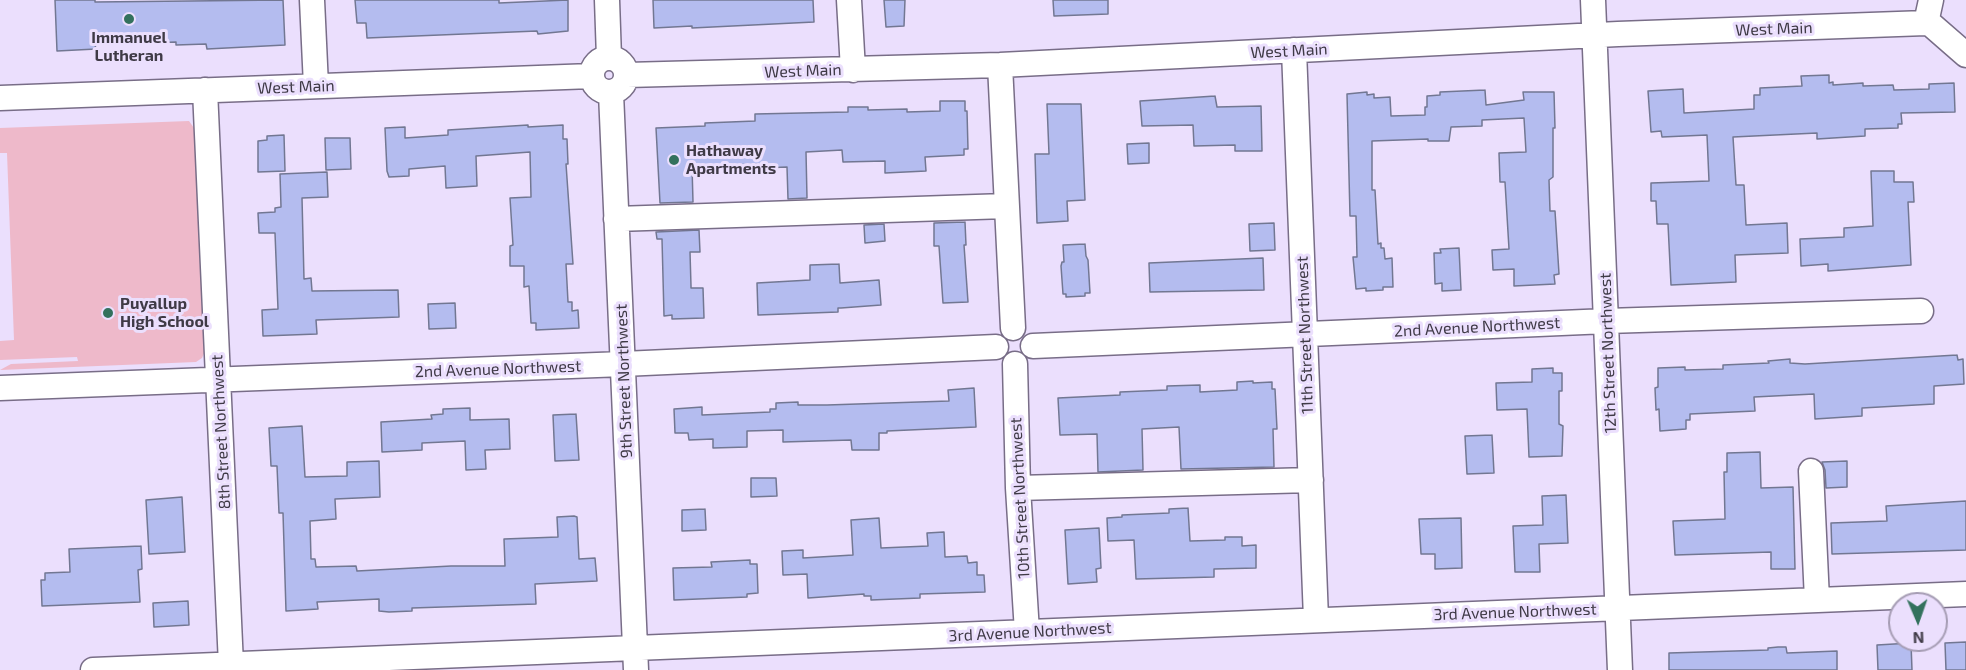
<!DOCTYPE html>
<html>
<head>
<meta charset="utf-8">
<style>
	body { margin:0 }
	#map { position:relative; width:1966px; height:670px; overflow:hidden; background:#ebdffd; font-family:"Exo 2",sans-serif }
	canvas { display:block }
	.north { position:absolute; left:1888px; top:592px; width:60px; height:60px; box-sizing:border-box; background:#ebdffd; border:2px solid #a69db4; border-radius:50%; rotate:178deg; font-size:16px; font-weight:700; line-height:24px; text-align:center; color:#3f3a46 }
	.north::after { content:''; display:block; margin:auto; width:21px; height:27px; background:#33715d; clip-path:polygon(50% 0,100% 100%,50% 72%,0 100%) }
</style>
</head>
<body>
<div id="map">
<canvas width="1966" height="670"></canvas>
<div class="north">N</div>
</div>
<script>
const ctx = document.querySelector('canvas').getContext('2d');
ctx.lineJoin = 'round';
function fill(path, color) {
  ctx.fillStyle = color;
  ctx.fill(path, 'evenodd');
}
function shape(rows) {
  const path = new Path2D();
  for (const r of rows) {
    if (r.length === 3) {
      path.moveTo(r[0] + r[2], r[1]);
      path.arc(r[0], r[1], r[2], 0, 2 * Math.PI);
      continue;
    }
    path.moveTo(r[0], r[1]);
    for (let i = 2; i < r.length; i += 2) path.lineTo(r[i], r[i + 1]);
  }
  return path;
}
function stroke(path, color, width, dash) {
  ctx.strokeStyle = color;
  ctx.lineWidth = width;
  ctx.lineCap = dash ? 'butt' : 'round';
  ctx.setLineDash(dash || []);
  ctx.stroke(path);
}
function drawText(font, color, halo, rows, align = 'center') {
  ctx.font = font + ' "Exo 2",sans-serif';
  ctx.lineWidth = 6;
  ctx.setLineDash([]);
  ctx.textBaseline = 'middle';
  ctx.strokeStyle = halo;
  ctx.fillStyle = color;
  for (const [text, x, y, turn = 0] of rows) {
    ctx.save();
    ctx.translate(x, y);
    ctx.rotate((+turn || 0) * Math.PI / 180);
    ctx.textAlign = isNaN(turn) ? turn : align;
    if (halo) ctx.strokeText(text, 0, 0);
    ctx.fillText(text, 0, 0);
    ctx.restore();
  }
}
const green = shape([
	[189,121,194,128,201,158,205,351,202,358,196,362,0,370,11,364,78,361,77,357,0,360,0,341,14,340,7,153,0,153,0,128]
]);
const building = shape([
	[55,0,95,0,95,2,283,0,285,45,207,49,206,44,176,45,176,42,95,45,96,49,57,51,55,0],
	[355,0,499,0,499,3,568,0,568,31,538,34,537,31,367,38,366,23,357,23,355,0],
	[653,0,813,0,814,22,692,28,692,26,654,28,653,0],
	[884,0,905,0,904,26,886,27,884,0],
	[1053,0,1108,0,1108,14,1054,16,1053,0],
	[1829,75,1829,83,1833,82,1833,85,1863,83,1863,86,1893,85,1894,90,1929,89,1929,84,1954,83,1955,112,1901,113,1902,124,1898,124,1898,128,1865,129,1865,136,1817,139,1817,133,1733,137,1736,185,1744,185,1746,225,1787,223,1788,253,1735,255,1736,282,1671,285,1668,224,1657,224,1656,201,1651,201,1651,183,1709,181,1707,135,1662,137,1661,131,1651,132,1648,91,1683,89,1684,113,1754,109,1754,95,1760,95,1760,88,1802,86,1801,76,1829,75],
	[1485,90,1486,105,1524,100,1523,92,1554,92,1555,128,1553,128,1553,177,1549,180,1550,211,1555,211,1558,258,1559,274,1554,275,1555,284,1514,286,1514,269,1493,270,1492,250,1509,249,1505,182,1500,182,1499,153,1526,152,1524,118,1482,120,1482,126,1451,127,1449,141,1428,141,1428,139,1372,141,1372,190,1375,190,1378,244,1381,243,1381,248,1384,248,1385,259,1392,258,1393,287,1383,287,1383,290,1366,291,1366,288,1356,289,1353,257,1357,257,1356,216,1350,216,1347,94,1367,92,1367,95,1374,94,1374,98,1390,97,1391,116,1425,115,1425,107,1427,107,1427,96,1440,95,1440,92,1485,90],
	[1215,96,1217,107,1261,106,1262,151,1235,151,1235,145,1194,146,1193,125,1142,126,1140,101,1215,96],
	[940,101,965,101,965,111,967,111,968,149,964,149,964,155,925,157,926,171,885,173,885,161,843,162,842,150,806,152,807,198,788,199,787,167,763,168,763,164,692,166,693,202,660,203,656,128,705,126,705,123,755,121,755,114,848,112,848,107,868,107,868,110,907,109,907,112,940,111,940,101],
	[1047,104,1081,104,1085,200,1067,201,1068,221,1037,223,1035,154,1049,154,1047,104],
	[528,125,528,127,563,125,563,139,567,139,568,164,566,164,573,264,566,264,568,302,572,302,572,311,578,310,579,328,536,330,536,323,531,323,529,286,524,287,524,266,510,266,510,246,513,245,510,198,531,197,530,152,476,156,477,186,446,188,445,166,409,169,409,176,389,177,387,171,385,128,405,127,405,138,448,135,448,130,528,125],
	[284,135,285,171,258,172,258,141,267,140,267,136,284,135],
	[325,138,350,138,351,169,326,170,325,138],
	[1149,143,1149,163,1128,164,1127,144,1149,143],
	[1871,171,1894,171,1894,182,1913,182,1914,202,1908,202,1911,265,1828,271,1828,264,1801,266,1800,239,1844,237,1844,228,1873,226,1871,171],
	[327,172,328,197,302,198,304,279,311,278,312,291,398,290,399,317,316,320,317,334,263,336,262,310,278,309,275,233,259,233,258,213,275,212,275,208,281,207,280,174,327,172],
	[965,222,966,245,964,245,968,302,943,303,939,246,934,246,934,223,965,222],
	[1274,223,1275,250,1250,251,1249,224,1274,223],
	[884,224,885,241,865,243,864,225,884,224],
	[699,230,700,252,690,252,691,286,691,288,703,288,704,318,672,319,672,315,664,316,662,239,657,239,656,232,699,230],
	[1085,244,1086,256,1088,260,1090,293,1085,293,1085,296,1066,297,1066,294,1063,294,1061,266,1062,262,1064,262,1063,245,1085,244],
	[1459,248,1461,290,1442,291,1442,283,1435,284,1434,253,1441,253,1440,249,1459,248],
	[1263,258,1264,290,1150,292,1149,263,1263,258],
	[839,264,840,283,879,280,881,305,841,308,838,308,838,312,758,315,757,283,810,280,810,265,839,264],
	[455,303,456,328,429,329,428,304,455,303],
	[1957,355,1958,360,1963,359,1964,384,1934,386,1934,404,1862,408,1862,416,1815,419,1814,394,1754,397,1755,411,1690,414,1690,420,1686,420,1686,429,1660,431,1659,409,1656,410,1655,388,1658,387,1658,368,1685,367,1685,370,1723,369,1723,365,1769,363,1768,361,1790,359,1790,363,1805,364,1957,355],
	[1553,368,1553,373,1562,373,1562,391,1559,391,1559,424,1563,426,1562,456,1529,457,1527,409,1497,410,1496,383,1532,382,1532,369,1553,368],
	[1253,381,1253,383,1272,382,1272,389,1275,389,1277,429,1273,429,1274,467,1181,469,1179,427,1142,429,1143,470,1098,472,1097,434,1060,435,1058,398,1120,395,1120,392,1167,390,1167,386,1200,385,1200,392,1237,390,1237,382,1253,381],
	[974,388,976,427,887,431,887,433,879,433,879,450,852,450,851,440,783,442,783,430,747,431,747,447,713,448,713,439,689,440,688,433,675,433,674,409,702,407,702,415,770,412,770,409,776,409,776,403,798,402,798,405,827,405,949,401,948,390,974,388],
	[470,408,470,420,509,419,510,449,485,450,486,469,466,470,465,441,422,443,422,450,382,452,381,422,432,419,431,415,443,414,443,409,470,408],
	[576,414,579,460,555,461,553,415,576,414],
	[302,426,305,477,347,476,347,462,379,461,380,497,335,499,336,519,310,521,311,559,315,559,316,567,356,566,357,571,451,566,505,566,504,539,558,537,557,517,574,516,577,517,579,559,595,558,597,581,535,584,536,604,412,608,412,611,389,612,379,611,379,599,317,602,318,609,286,611,283,513,279,513,277,466,271,466,269,428,302,426],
	[1492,435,1494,473,1467,474,1465,436,1492,435],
	[1760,452,1761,488,1793,487,1795,569,1771,569,1771,552,1675,555,1673,521,1725,519,1724,472,1727,472,1727,453,1760,452],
	[1847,461,1847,487,1826,488,1825,470,1822,462,1847,461],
	[751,478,776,478,777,496,751,497,751,478],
	[1566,495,1568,543,1539,544,1540,572,1515,572,1513,526,1543,525,1542,496,1566,495],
	[182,497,185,552,149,554,146,500,182,497],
	[1966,501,1966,550,1832,554,1831,523,1887,521,1886,506,1966,501],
	[1188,508,1190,541,1225,540,1225,537,1242,537,1242,546,1256,545,1256,568,1214,569,1214,577,1136,579,1134,540,1108,541,1107,518,1122,517,1122,515,1169,513,1169,509,1188,508],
	[705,509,706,530,682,531,682,510,705,509],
	[879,518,881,548,928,546,927,533,944,532,945,557,967,556,968,563,977,562,977,575,984,575,985,592,920,594,920,598,871,600,871,596,864,596,864,594,808,598,807,574,783,575,782,551,803,550,803,558,853,555,851,520,879,518],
	[1461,518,1462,568,1435,569,1435,554,1421,554,1419,519,1461,518],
	[1099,528,1101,568,1096,569,1097,582,1068,584,1065,530,1099,528],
	[141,546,142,569,138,570,140,602,42,606,41,580,45,580,45,573,70,572,69,549,141,546],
	[750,560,750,564,757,564,758,593,747,594,747,597,674,600,673,568,712,567,711,562,750,560],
	[188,601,189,625,154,627,153,603,188,601],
	[1966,642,1966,670,1946,670,1945,643,1966,642],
	[1911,643,1912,670,1878,670,1877,645,1911,643],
	[1778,647,1786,647,1787,653,1837,651,1837,670,1669,670,1669,653,1768,650,1768,648,1778,647]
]);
const minor = shape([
	[312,0,316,86],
	[607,0,609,58],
	[849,0,853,70],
	[1593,0,1620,670],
	[1927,21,1966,55],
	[1294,50,1316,619],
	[609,75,17],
	[1000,65,1013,328],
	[627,75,1000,65,1618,34,1926,23,1931,0],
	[205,90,231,665],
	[611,93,636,670],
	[0,98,592,76],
	[616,219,1006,206],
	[1033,346,1607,321,1921,311],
	[1015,364,1018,488,1027,632],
	[0,388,623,364,996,347],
	[1811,471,1817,600],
	[1018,488,1311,480],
	[93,670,1966,594]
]);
const markers = [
	[129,19,6,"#33715d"],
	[674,160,6,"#33715d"],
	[108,313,6,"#33715d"]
];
const streetNames = [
	["West Main",1774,29,-2],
	["West Main",1289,51,-3],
	["West Main",803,71,-2],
	["West Main",296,87,-2],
	["2nd Avenue Northwest",1477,327,-3],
	["11th Street Northwest",1305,335,-92],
	["12th Street Northwest",1608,353,-92],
	["2nd Avenue Northwest",498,369,-2],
	["9th Street Northwest",624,381,-92],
	["8th Street Northwest",221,432,-93],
	["10th Street Northwest",1020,498,-93],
	["3rd Avenue Northwest",1515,612,-2],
	["3rd Avenue Northwest",1030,632,-3]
];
const poiNames = [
	["Immanuel",129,38,"center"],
	["Lutheran",129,56,"center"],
	["Hathaway",686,151],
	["Apartments",686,169],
	["Puyallup",120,304],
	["High School",120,322]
];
fill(green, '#eeb9ca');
fill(building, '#b4bcef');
stroke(building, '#727792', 1.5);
stroke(minor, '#786d87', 27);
stroke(minor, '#fff', 24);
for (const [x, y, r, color] of markers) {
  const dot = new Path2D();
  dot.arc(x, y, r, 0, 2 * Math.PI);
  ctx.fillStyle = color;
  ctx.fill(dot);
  stroke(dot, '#ebdffd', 2);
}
drawText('16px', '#3f3a46', '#ebdffd', streetNames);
drawText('bold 16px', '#3f3a46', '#ebdffd', poiNames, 'left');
</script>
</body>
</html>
